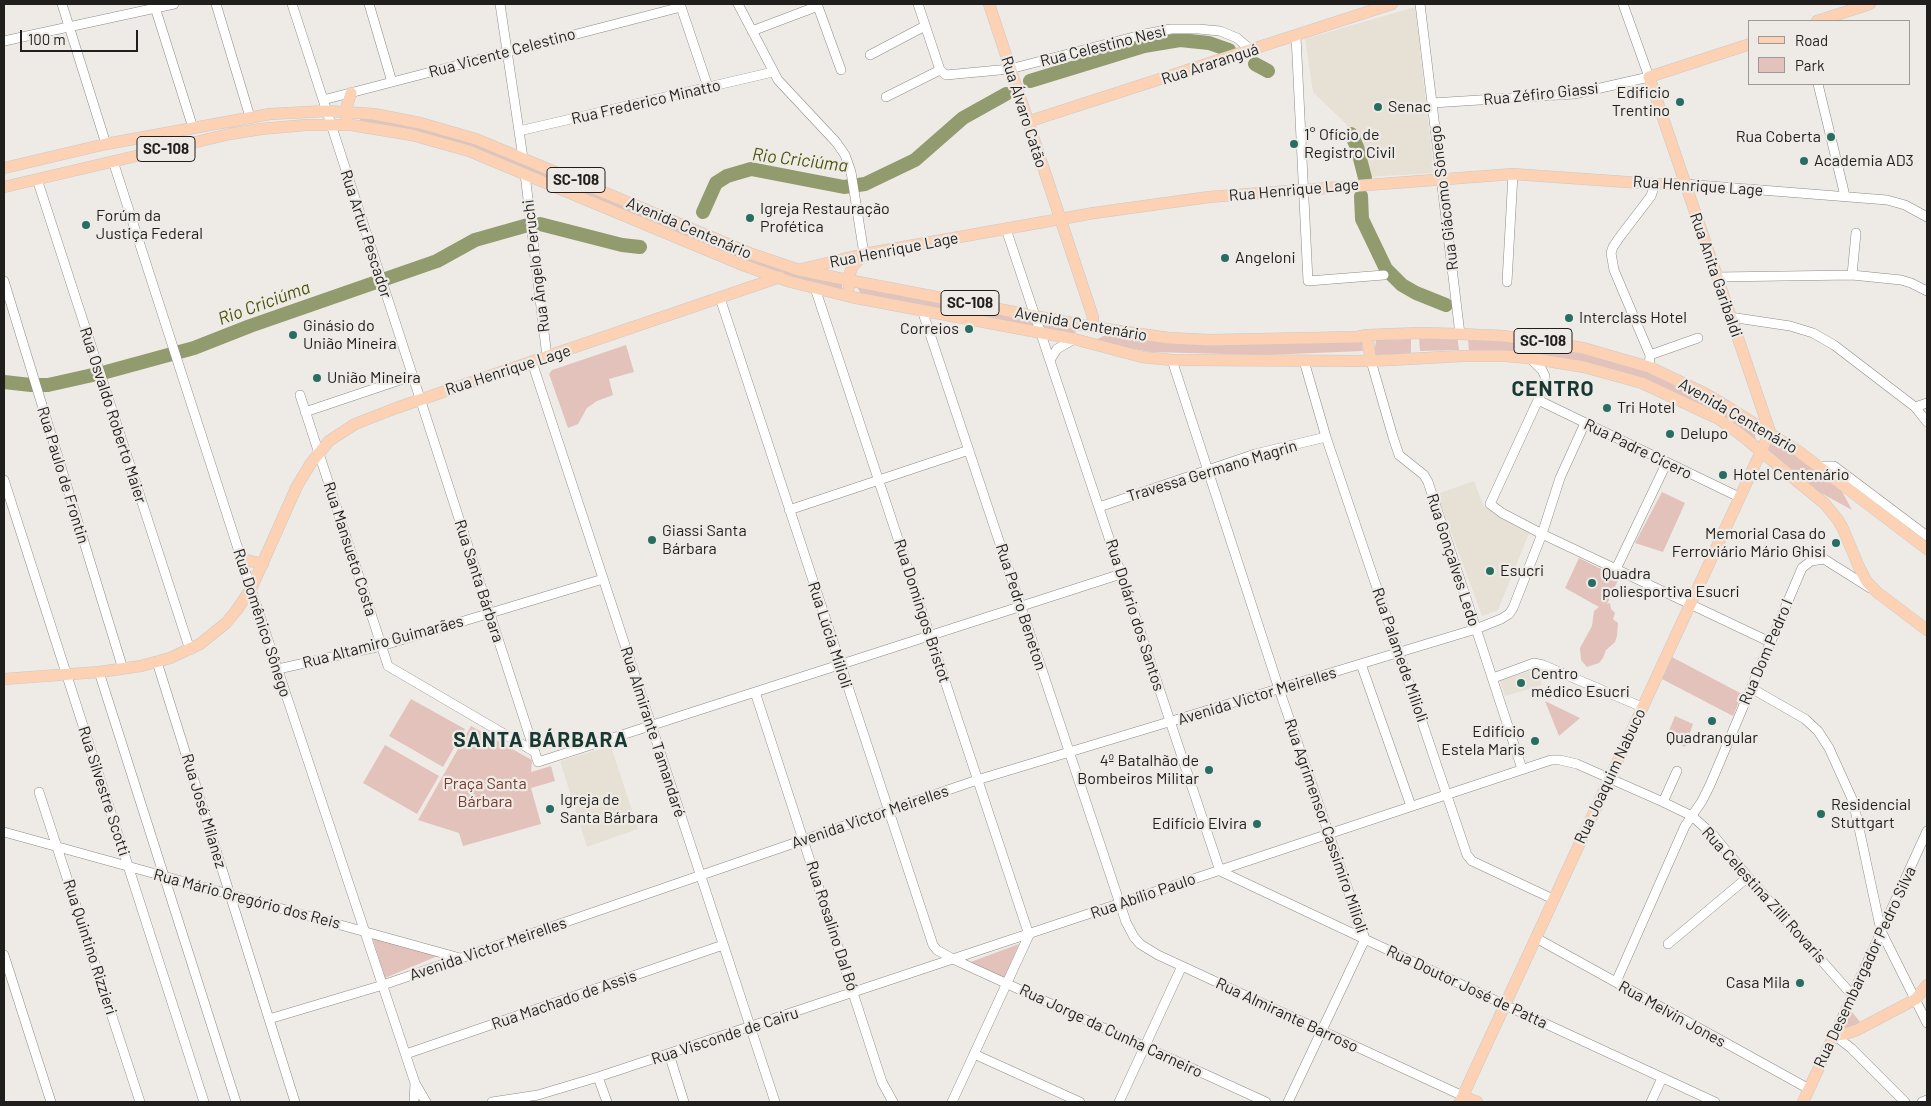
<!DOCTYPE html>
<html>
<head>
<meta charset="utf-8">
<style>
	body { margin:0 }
	#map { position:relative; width:1931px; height:1106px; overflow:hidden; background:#eeebe7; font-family:Barlow,sans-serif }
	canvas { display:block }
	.frame { position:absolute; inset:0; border:5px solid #201f1d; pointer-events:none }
	.legend { position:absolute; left:1748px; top:20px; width:162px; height:65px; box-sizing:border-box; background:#eeebe7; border:1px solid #9c9996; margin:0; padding:6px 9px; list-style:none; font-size:15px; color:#201f1d }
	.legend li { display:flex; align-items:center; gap:10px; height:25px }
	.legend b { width:25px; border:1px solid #9c9996 }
	.scale { position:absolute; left:20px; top:30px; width:118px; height:22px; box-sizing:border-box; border:2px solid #201f1d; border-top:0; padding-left:6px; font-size:15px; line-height:18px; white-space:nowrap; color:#201f1d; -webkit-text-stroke:4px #eeebe7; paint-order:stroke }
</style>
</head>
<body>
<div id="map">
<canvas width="1931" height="1106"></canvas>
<div class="frame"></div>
<ul class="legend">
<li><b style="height:6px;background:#fdd1b3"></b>Road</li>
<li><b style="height:14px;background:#e2c2ba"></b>Park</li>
</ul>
<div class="scale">100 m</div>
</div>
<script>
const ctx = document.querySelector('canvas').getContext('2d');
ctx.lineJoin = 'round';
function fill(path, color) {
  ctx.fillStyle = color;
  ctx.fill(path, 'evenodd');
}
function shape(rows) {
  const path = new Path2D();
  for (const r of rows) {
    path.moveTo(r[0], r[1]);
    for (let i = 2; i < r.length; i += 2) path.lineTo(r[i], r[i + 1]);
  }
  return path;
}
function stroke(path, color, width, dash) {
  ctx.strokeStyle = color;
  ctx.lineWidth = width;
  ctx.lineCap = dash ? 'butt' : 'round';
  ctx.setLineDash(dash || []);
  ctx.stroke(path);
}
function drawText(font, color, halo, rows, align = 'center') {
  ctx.font = font + ' Barlow,sans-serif';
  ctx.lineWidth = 4.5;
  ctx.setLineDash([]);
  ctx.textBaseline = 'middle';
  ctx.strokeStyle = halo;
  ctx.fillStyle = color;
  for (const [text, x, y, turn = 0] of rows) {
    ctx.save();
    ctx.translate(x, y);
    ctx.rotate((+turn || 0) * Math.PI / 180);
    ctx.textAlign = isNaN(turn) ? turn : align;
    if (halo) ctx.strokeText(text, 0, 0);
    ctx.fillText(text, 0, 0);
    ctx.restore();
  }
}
const built = shape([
	[1415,7,1434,173,1369,177,1361,145,1345,123,1313,92,1305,39],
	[1474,481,1484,507,1530,531,1498,610,1482,616,1437,494],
	[1538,669,1542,685,1505,696,1500,680],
	[611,746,638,829,587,847,560,761]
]);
const green = shape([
	[359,116,460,136,619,201,841,281,843,291,791,278,739,260,498,159,361,123],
	[856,284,1079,329,1071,336,861,295],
	[1107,334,1223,345,1362,342,1363,351,1265,355,1150,352,1094,341],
	[1457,336,1459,350,1420,351,1419,337],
	[1411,339,1411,354,1374,355,1376,340],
	[1468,339,1531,343,1574,349,1626,363,1700,394,1754,427,1756,441,1622,372,1469,352],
	[626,345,634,372,609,379,613,395,597,401,587,408,578,424,568,428,549,374,552,370],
	[1773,438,1838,484,1852,510,1810,487,1765,450],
	[1662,492,1685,503,1663,552,1635,543],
	[1579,558,1619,578,1607,604,1610,603,1611,609,1615,613,1613,619,1618,623,1617,636,1615,642,1606,650,1603,658,1599,663,1587,667,1581,660,1580,648,1592,626,1594,611,1599,607,1565,588],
	[1670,656,1742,694,1733,716,1660,678],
	[411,699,465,729,443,767,389,736],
	[1545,701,1580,718,1559,736],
	[1675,716,1693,724,1685,747,1666,738],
	[471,726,532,760,531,772,551,766,555,781,531,788,541,824,463,846,459,833,418,820],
	[385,745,439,776,417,814,363,783],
	[372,936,440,955,385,978],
	[1019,944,1003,980,968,963],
	[1851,1011,1861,1023,1842,1030]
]);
const river = shape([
	[1255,64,1268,71],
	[1030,81,1144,46,1180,40,1209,43,1229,50],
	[1351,134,1357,147,1365,178],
	[1361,196,1362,219,1386,269,1402,285,1416,293,1446,305],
	[703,212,716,183,727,176,751,169,844,187,865,184,915,160,963,118,1006,94],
	[540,224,622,245,640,247],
	[4,382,31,385,48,385,106,372,194,348,250,326,437,261,475,240,528,225]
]);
const minor = shape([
	[62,4,106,144],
	[154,4,193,128],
	[216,4,250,117],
	[292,4,538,762,1121,574],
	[369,4,392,82],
	[500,4,523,158],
	[680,4,708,87],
	[738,4,778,80,836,142,845,155,851,172,864,254],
	[817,4,841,70],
	[918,4,940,70,946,75,1010,69,1145,34,1171,29,1198,29,1220,31,1237,38,1251,50],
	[1420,4,1460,334],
	[752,31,818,6],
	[1296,36,1308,281,1384,275],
	[4,41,174,4],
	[870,55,925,26],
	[1818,84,1845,196],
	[886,97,940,70],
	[323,100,681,7],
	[1432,103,1574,94,1649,77,1623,4],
	[519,131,773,72],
	[113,161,251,589,415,1083,426,1102],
	[525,174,547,357],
	[37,179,190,650],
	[1685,184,1887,200,1905,205,1927,217],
	[1006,229,1220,871,1505,1005,1715,1102],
	[1852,275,1856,233],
	[1717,277,1852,275,1901,280,1911,283,1927,291],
	[4,281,123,669],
	[1507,282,1513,174],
	[815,288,1029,935,952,1102],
	[720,298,933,945,937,950,955,960,1266,1102],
	[922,310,1126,922,1134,937,1140,944,1158,955,1463,1096],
	[1730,317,1790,326,1813,333,1834,345,1915,407,1927,422],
	[1650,355,1698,338],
	[1531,359,1542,370,1545,376,1545,385,1490,504,1502,513,1542,534,1770,642],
	[1050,360,1057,349,1074,339],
	[1172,360,1279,689,1365,939,1288,1102],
	[1304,361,1326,437,1467,855,1472,861,1553,899],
	[1371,361,1393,437,1399,455,1424,475,1428,482,1522,769],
	[532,362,775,1102],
	[1649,367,1650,355,1614,270,1611,253,1613,247,1619,238,1651,196,1655,184],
	[300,395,388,666,535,752],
	[1538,400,1739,497],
	[1915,407,1927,403],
	[305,412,412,376],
	[1817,466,1834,466,1927,536],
	[4,480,204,1102],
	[1099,507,1255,454,1326,437],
	[789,510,969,450],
	[1616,569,1667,462],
	[157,662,295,1102],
	[1361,664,1411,806],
	[278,669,381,646,603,579],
	[99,672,236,1102],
	[1493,678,1534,663,1543,665,1642,707],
	[1751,688,1805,719,1818,731,1829,748,1853,801,1856,814,1881,931,1927,1023],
	[755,692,882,1082,893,1102],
	[39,792,140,1102],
	[1663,802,1677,771],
	[4,832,460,958],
	[1536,938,1809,1089],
	[1668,944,1748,877],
	[4,955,51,1102],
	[1616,982,1685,826,1702,801,1710,785,1802,568,1811,561,1824,559,1870,588],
	[269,1019,383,985,977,780,1476,629,1501,619,1509,614,1513,608,1542,534,1560,478,1585,423],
	[406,1054,723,945],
	[669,1054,684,1102],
	[974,1054,1080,1102],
	[598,1077,607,1102],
	[414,1102,415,1083],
	[492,1102,538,1095,598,1077,1551,760,1560,760,1577,764,1663,802,1692,816,1713,835,1748,877,1852,995],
	[1119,1102,1182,966],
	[1651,1102,1662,1078],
	[1905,1102,1851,1048,1834,1035,1927,831],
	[1922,1102,1927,1100]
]);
const major = shape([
	[989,4,1093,317,1092,327],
	[1817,21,1870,4],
	[347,118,347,106,351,93],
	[1027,122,1392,4],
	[4,168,106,144,270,114,327,111,374,114,420,123,476,139,752,254,799,270,848,280,1092,327,1169,338,1210,340,1357,337,1367,335,1419,333,1460,334,1504,336,1583,348,1649,367,1704,393,1728,407,1798,451,1927,549],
	[4,187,230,134,261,129,306,125,351,125,412,135,469,151,740,264,791,282,851,297,1074,339,1142,357,1172,360,1371,361,1463,356,1505,356,1529,358,1584,367,1642,383,1719,419,1740,434,1825,504,1838,520,1843,529,1859,567,1867,582,1878,593,1927,630],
	[802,269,864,254,1094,213,1209,197,1513,174,1655,184,1685,184],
	[849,287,848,280,852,267,864,254],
	[1367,335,1371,361],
	[242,559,263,564],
	[4,679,99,672,141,666,170,658,200,644,226,623,236,611,251,589,297,486,311,463,329,441,355,424,396,408,780,277],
	[1463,1096,1477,1102],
	[1460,1102,1770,432,1649,77,1750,44],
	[1803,1102,1834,1035,1845,1034,1857,1030,1916,999,1927,985]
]);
const markers = [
	[1680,102,5,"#276d62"],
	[1378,107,5,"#276d62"],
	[1831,137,5,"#276d62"],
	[1294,144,5,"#276d62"],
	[1804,161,5,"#276d62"],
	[750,218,5,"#276d62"],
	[86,225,5,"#276d62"],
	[1225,258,5,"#276d62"],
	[1569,318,5,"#276d62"],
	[969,329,5,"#276d62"],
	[293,335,5,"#276d62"],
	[317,378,5,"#276d62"],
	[1607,408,5,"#276d62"],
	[1670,434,5,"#276d62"],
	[1723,475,5,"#276d62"],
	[652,540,5,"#276d62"],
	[1836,543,5,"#276d62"],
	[1490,571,5,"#276d62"],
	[1592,583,5,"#276d62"],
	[1521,683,5,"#276d62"],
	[1712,721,5,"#276d62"],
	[1535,741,5,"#276d62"],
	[1209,770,5,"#276d62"],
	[550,809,5,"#276d62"],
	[1821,814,5,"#276d62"],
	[1257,824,5,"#276d62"],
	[1800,983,5,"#276d62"]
];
const shields = [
	[166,149,58],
	[576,180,58],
	[970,303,58],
	[1543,341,58]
];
const shieldNames = [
	["SC-108",166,149],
	["SC-108",576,180],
	["SC-108",970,303],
	["SC-108",1543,341]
];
const streetNames = [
	["Rua Celestino Nesi",1103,46,-14],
	["Rua Vicente Celestino",502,53,-15],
	["Rua Araranguá",1210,64,-18],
	["Rua Zéfiro Giassi",1541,94,-6],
	["Rua Frederico Minatto",646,102,-13],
	["Rua Álvaro Catão",1024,112,72],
	["Rua Henrique Lage",1698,186,4],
	["Rua Henrique Lage",1294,190,-5],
	["Rua Giácomo Sônego",1444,198,-97],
	["Avenida Centenário",689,228,23],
	["Rua Artur Pescador",366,234,72],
	["Rua Henrique Lage",894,250,-11],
	["Rua Ângelo Peruchi",536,266,-97],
	["Rua Anita Garibaldi",1716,275,71],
	["Avenida Centenário",1081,324,10],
	["Rua Henrique Lage",508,370,-18],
	["Rua Osvaldo Roberto Maier",113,415,72],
	["Avenida Centenário",1738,416,30],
	["Rua Padre Cícero",1638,449,26],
	["Travessa Germano Magrin",1212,471,-17],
	["Rua Paulo de Frontin",63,475,73],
	["Rua Mansueto Costa",350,549,72],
	["Rua Gonçalves Ledo",1453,560,72],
	["Rua Santa Bárbara",479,581,72],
	["Rua Pedro Beneton",1021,607,72],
	["Rua Domingos Bristot",922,611,72],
	["Rua Dolário dos Santos",1135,615,72],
	["Rua Domênico Sônego",262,623,72],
	["Rua Lúcia Milioli",830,635,72],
	["Rua Altamiro Guimarães",383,642,-15],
	["Rua Dom Pedro I",1766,652,-67],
	["Rua Palamede Milioli",1400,655,71],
	["Avenida Victor Meirelles",1257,696,-17],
	["Rua Almirante Tamandaré",653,732,72],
	["Rua Joaquim Nabuco",1610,776,-65],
	["Rua Silvestre Scotti",104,791,72],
	["Rua José Milanez",204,811,73],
	["Avenida Victor Meirelles",870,817,-19],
	["Rua Agrimensor Cassimiro Milioli",1326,826,71],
	["Rua Celestina Zilli Rovaris",1764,895,48],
	["Rua Abílio Paulo",1143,896,-19],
	["Rua Mário Gregório dos Reis",247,899,15],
	["Rua Rosalino Dal Bó",832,926,72],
	["Rua Quintino Rizzieri",90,947,72],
	["Avenida Victor Meirelles",488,949,-19],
	["Rua Desembargador Pedro Silva",1865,967,-65],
	["Rua Doutor José de Patta",1467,987,25],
	["Rua Machado de Assis",564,1000,-19],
	["Rua Melvin Jones",1672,1014,29],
	["Rua Almirante Barroso",1287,1015,25],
	["Rua Jorge da Cunha Carneiro",1111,1031,25],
	["Rua Visconde de Cairu",725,1036,-18]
];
const poiNames = [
	["Edificio",1670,93,"right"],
	["Trentino",1670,111,"right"],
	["Senac",1388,107],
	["1° Ofício de",1304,135],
	["Registro Civil",1304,153],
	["Rua Coberta",1821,137,"right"],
	["Academia AD3",1814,161],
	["Igreja Restauração",760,209],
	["Profética",760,227],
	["Forúm da",96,216],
	["Justiça Federal",96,234],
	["Angeloni",1235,258],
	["Interclass Hotel",1579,318],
	["Ginásio do",303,326],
	["União Mineira",303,344],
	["Correios",959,329,"right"],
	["União Mineira",327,378],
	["Tri Hotel",1617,408],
	["Delupo",1680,434],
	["Hotel Centenário",1733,475],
	["Giassi Santa",662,531],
	["Bárbara",662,549],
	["Memorial Casa do",1826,534,"right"],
	["Ferroviário Mário Ghisi",1826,552,"right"],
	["Esucri",1500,571],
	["Quadra",1602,574],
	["poliesportiva Esucri",1602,592],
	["Centro",1531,674],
	["médico Esucri",1531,692],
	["Edifício",1525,732,"right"],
	["Estela Maris",1525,750,"right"],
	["Quadrangular",1712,738,"center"],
	["4º Batalhão de",1199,761,"right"],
	["Bombeiros Militar",1199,779,"right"],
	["Igreja de",560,800],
	["Santa Bárbara",560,818],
	["Residencial",1831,805],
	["Stuttgart",1831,823],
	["Edifício Elvira",1247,824,"right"],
	["Casa Mila",1790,983,"right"]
];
const parkNames = [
	["Praça Santa",485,784],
	["Bárbara",485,802]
];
const waterNames = [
	["Rio Criciúma",800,160,7],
	["Rio Criciúma",264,303,-20]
];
const districtNames = [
	["CENTRO",1553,389],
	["SANTA BÁRBARA",541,740]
];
fill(built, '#e7e0d5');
fill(green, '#e2c2ba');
stroke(river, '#929b6e', 14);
stroke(minor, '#8e8b88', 10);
stroke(major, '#c9c9c9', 12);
stroke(minor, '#fff', 9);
stroke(major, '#fdd1b3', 11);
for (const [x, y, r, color] of markers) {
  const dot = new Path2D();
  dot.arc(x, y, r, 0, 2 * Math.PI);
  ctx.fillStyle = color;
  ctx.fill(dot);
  stroke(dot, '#eeebe7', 2);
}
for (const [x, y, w] of shields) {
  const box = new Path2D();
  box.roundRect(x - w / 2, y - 12.5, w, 25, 4);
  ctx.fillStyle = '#eeebe7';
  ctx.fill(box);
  stroke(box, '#201f1d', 1);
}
drawText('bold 15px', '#201f1d', null, shieldNames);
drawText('16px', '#201f1d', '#eeebe7', streetNames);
drawText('16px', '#201f1d', '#eeebe7', poiNames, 'left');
drawText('16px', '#7b3b2c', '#eeebe7', parkNames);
drawText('italic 18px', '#4b550a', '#eeebe7', waterNames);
ctx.letterSpacing = '1px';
drawText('bold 21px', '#183833', '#eeebe7', districtNames);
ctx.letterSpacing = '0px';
</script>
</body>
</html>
